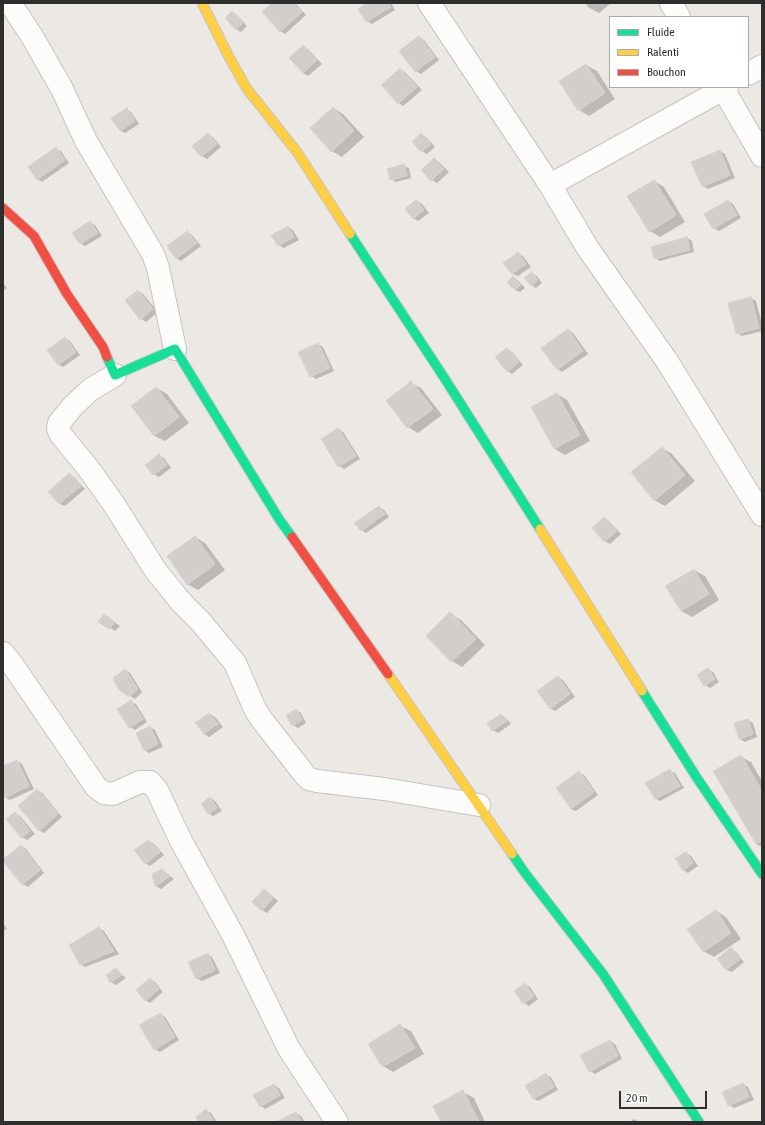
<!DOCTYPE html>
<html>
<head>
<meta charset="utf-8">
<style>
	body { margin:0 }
	#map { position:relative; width:765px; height:1125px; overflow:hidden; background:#ece8e4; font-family:"Asap Condensed",sans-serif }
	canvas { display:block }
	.frame { position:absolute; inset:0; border:4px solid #2e2e2e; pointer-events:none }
	.legend { position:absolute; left:609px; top:16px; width:140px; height:72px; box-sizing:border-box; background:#fff; border:1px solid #ababab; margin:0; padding:5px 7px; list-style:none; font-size:12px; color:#2e2e2e }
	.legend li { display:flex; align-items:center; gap:8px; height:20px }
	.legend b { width:20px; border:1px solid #ababab }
	.scale { position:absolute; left:619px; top:1091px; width:88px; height:18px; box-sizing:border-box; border:2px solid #2e2e2e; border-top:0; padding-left:5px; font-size:12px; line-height:14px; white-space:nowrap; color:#2e2e2e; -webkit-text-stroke:3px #fff; paint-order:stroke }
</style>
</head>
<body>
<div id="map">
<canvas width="765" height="1125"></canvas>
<div class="frame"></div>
<ul class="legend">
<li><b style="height:5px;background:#16e098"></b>Fluide</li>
<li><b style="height:5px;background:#ffcf43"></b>Ralenti</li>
<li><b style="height:5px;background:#f24e42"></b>Bouchon</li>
</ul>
<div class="scale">20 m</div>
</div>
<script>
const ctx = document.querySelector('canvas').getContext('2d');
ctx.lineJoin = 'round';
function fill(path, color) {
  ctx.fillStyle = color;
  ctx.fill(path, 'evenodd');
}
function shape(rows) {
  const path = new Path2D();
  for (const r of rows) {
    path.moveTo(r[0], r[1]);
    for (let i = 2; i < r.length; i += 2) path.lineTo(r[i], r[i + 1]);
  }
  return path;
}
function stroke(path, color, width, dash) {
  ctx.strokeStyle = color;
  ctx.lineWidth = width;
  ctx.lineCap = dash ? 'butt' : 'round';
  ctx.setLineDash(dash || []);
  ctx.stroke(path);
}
const shadow = shape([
	[273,3,295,3,306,15,285,34,280,31],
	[370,3,391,3,395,10,372,24,367,21],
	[585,3,611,3,599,13,588,7],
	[232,12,237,15,247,26,241,32,236,29],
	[419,37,424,40,439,60,421,74,416,71],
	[303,46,308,49,322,64,308,76,303,73,290,58],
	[586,65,597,71,615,99,589,116,579,110],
	[400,69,405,72,422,90,403,106,399,103],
	[333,108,343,114,364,137,342,157,332,151],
	[127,109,131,112,139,124,125,133,120,130],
	[208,135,213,137,221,147,207,159,202,156],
	[421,135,426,137,435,147,427,154,422,151,413,142],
	[56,149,61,151,69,163,42,182,37,179],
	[720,151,725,154,735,178,708,189,703,186],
	[434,159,439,162,449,172,437,183,432,180],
	[404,166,409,168,411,178,396,182,391,179],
	[654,181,664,187,685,222,660,237,650,231],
	[417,201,422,204,429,213,418,221,413,218],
	[728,201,733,204,741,218,719,231,714,228],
	[90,222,95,225,102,236,85,246,80,243],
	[288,227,293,230,299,240,284,248,279,245],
	[187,232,192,235,201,246,181,261,176,258],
	[687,238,692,241,694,252,660,261,655,258],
	[518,254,523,256,531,267,518,276,513,274,505,263],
	[532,274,537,276,542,283,536,288,531,285],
	[513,278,518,280,525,288,520,292,515,290],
	[3,283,7,288,3,291],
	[138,291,143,294,158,312,146,322,141,319],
	[751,298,756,301,762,324,762,331,742,336,737,333],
	[568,330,573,333,588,354,562,372,557,369],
	[65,338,70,341,80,355,63,367,58,364],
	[318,344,323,347,334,371,316,379,311,376],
	[507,349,512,352,523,365,512,374,507,371],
	[411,383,421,388,442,415,418,433,408,427],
	[156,388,167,394,189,423,165,441,155,436,132,406],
	[557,394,567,400,590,441,565,455,555,449,533,407],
	[338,429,343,432,360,459,344,469,339,466],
	[662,448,672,454,695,481,665,506,654,500],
	[159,455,164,458,171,468,159,477,154,474,146,465],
	[69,474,74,477,85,489,65,506,60,504,49,492],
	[379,507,384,510,389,517,366,533,361,530],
	[605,518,609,521,621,534,610,544,605,541],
	[195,537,205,543,225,570,198,590,187,584],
	[694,570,705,576,719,600,692,617,681,611],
	[450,614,461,620,485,645,462,667,452,661],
	[109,618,120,626,115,631,100,621],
	[708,669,713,672,719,682,710,688,705,685],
	[125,670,130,673,142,692,135,699,120,690],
	[558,677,563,680,575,697,555,711,550,708],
	[131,702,136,704,147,722,135,730,130,727],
	[296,710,301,713,306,723,298,728,293,725],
	[210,714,215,717,223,727,209,737,204,734],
	[501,715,506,718,511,724,498,733,493,730],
	[748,720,753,723,757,737,745,742,740,739],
	[150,727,155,730,163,747,149,753,144,750],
	[741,757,751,762,762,781,762,847,756,844],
	[17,761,22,764,34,789,10,800,5,797,3,793,3,768],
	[670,771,675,773,684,788,660,801,655,798],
	[579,773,584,775,598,795,576,811,571,809],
	[37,791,42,793,62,817,44,833,39,830],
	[211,798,215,801,222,811,213,816,208,813],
	[15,813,20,816,35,834,27,840,22,837],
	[149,841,154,844,164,855,150,866,145,863],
	[21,846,26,849,44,873,28,887,23,884],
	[686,853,691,856,698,866,688,873,683,870],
	[162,870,174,879,161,889,156,886],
	[264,890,278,901,267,913,262,910],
	[716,911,726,917,741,939,714,957,703,951],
	[3,923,7,929,3,931],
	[99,928,104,931,119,954,85,967,80,964],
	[731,949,736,952,744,962,732,972,727,970,719,959],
	[208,954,212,957,220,973,202,981,197,978],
	[116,970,126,978,116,985,111,982],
	[151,979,155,982,163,992,150,1003,145,1000],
	[525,984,530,987,538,999,529,1006,524,1003],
	[160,1014,165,1017,179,1040,160,1052,155,1049,140,1025],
	[400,1026,411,1031,424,1054,393,1072,383,1066],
	[610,1041,615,1044,622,1059,595,1074,590,1071],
	[546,1075,551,1077,558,1090,538,1101,533,1098],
	[743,1084,748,1087,754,1100,734,1108,729,1105],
	[274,1085,279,1088,285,1098,265,1109,261,1106],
	[463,1092,474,1098,485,1122,442,1122],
	[206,1111,211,1113,217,1122,200,1122],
	[296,1113,301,1116,305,1122,278,1122],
	[634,1119,639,1122,630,1122]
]);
const building = shape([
	[272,3,293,3,302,12,280,32,262,12,272,3],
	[368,3,388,3,391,7,366,22,358,9,368,3],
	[232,11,243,23,236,30,225,18,232,11],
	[419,36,435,57,415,72,399,51,419,36],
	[303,45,317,60,303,73,289,58,303,45],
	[586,64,605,93,578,111,559,81,586,64],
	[400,68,417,87,398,104,381,85,400,68],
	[333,107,354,131,331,152,310,128,333,107],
	[127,108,135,121,120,131,111,118,127,108],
	[208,133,217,144,201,157,192,146,208,133],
	[421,133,431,144,421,152,412,142,421,133],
	[56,147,65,160,37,180,28,167,56,147],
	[720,150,730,175,702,187,691,162,720,150],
	[434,158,444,169,431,181,421,170,434,158],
	[404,164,407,176,390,180,387,169,404,164],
	[654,180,676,215,649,232,627,196,654,180],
	[416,200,424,210,413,219,405,209,416,200],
	[728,200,737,215,713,229,704,214,728,200],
	[90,221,98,233,80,244,72,233,90,221],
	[288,226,294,237,278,246,271,235,288,226],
	[187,231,197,243,176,259,167,246,187,231],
	[687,237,690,250,654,259,651,247,687,237],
	[518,252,526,264,512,274,503,263,518,252],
	[532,272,538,280,531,286,524,278,532,272],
	[513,276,521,285,515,290,507,283,513,276],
	[138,290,153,309,140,320,125,300,138,290],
	[751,297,759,328,736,334,728,303,751,297],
	[568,329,583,351,557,370,541,348,568,329],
	[65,337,76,352,58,365,47,350,65,337],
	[318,343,330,368,310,377,298,352,318,343],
	[507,348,519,362,507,372,495,357,507,348],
	[411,381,433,409,407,428,386,401,411,381],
	[156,387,179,417,154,436,131,406,156,387],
	[557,393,580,435,554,449,531,407,557,393],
	[338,428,356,456,338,467,321,439,338,428],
	[662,447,685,475,654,501,631,472,662,447],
	[159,454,167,465,153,475,145,465,159,454],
	[69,473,81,486,59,504,48,492,69,473],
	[379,506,385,514,361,531,354,523,379,506],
	[604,517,617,531,604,542,592,528,604,517],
	[195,536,215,564,187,585,167,556,195,536],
	[694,569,709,594,681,611,665,586,694,569],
	[450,612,476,639,451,662,426,636,450,612],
	[104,614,115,622,109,629,98,622,104,614],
	[708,668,715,679,704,686,697,675,708,668],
	[125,669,138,689,129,697,119,690,113,678,125,669],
	[558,676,570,694,550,709,537,691,558,676],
	[131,700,143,719,129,728,117,709,131,700],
	[296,709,302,720,292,726,286,715,296,709],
	[209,713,218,724,204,734,195,723,209,713],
	[501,714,507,721,492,731,487,723,501,714],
	[748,719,753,734,739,739,734,723,748,719],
	[150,726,158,744,144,751,136,733,150,726],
	[741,755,762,791,762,841,756,844,713,771,741,755],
	[17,760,29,786,4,798,3,766,17,760],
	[670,769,680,786,655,799,645,783,670,769],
	[579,771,594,792,571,809,556,788,579,771],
	[37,789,58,814,39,831,18,806,37,789],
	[210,797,217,808,208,814,201,804,210,797],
	[15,812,30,831,21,838,6,819,15,812],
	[148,840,160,852,145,864,134,850,148,840],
	[21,845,40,870,22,885,3,861,3,859,21,845],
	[686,852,693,863,683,871,675,858,686,852],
	[162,869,170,876,155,887,152,874,162,869],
	[264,889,274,897,262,911,252,902,264,889],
	[716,910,731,933,703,952,687,929,716,910],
	[99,927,114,951,80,965,69,945,99,927],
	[731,947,740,959,726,970,717,959,731,947],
	[208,953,215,970,196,979,188,962,208,953],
	[116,968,122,975,110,983,106,975,116,968],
	[150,978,159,989,145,1001,136,990,150,978],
	[525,983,534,996,523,1004,514,991,525,983],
	[160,1013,175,1037,154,1050,139,1025,160,1013],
	[400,1024,415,1048,382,1067,368,1044,400,1024],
	[610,1040,618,1056,589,1072,580,1055,610,1040],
	[546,1073,554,1087,533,1099,525,1086,546,1073],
	[743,1083,749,1097,728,1106,722,1092,743,1083],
	[274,1084,280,1095,260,1107,253,1095,274,1084],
	[463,1090,479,1122,441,1122,433,1106,463,1090],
	[206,1109,214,1122,199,1122,196,1117,206,1109],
	[296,1112,302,1122,276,1122,296,1112]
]);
const street = shape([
	[10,3,33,38,62,89,86,141,153,254,158,268,175,349],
	[429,3,550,185,587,247,667,361,762,515],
	[671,3,679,17],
	[748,74,762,66],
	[722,87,762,156],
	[550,185,727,87],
	[115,375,90,390,73,406,59,423,58,429,61,435,88,468,113,503,156,571,181,602,200,621,235,663,255,709,262,720,305,775,309,779,317,781,384,789,479,805],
	[3,653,12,664,96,787,104,793,113,794,140,782,150,782,157,790,181,841,233,935,289,1049,337,1122]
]);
const fast = shape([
	[350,234,445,379,540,529],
	[107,357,115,375,175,349,279,519,292,537],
	[642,691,697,778,762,874],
	[512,854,525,873,603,974,699,1122]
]);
const slow = shape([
	[202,3,229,57,247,89,297,152,350,234],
	[540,529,642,691],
	[388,674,512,854]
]);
const jam = shape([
	[3,208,34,236,67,294,103,347,107,357],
	[292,537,388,674]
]);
fill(shadow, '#0003');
fill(building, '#d1cecb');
stroke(building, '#d7d4d0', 1);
stroke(street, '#c5c4c5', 24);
stroke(fast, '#c5c4c5', 11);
stroke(slow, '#c5c4c5', 11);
stroke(jam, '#c5c4c5', 11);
stroke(street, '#fcfcfb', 22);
stroke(fast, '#16e098', 9);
stroke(slow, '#ffcf43', 9);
stroke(jam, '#f24e42', 9);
</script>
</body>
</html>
